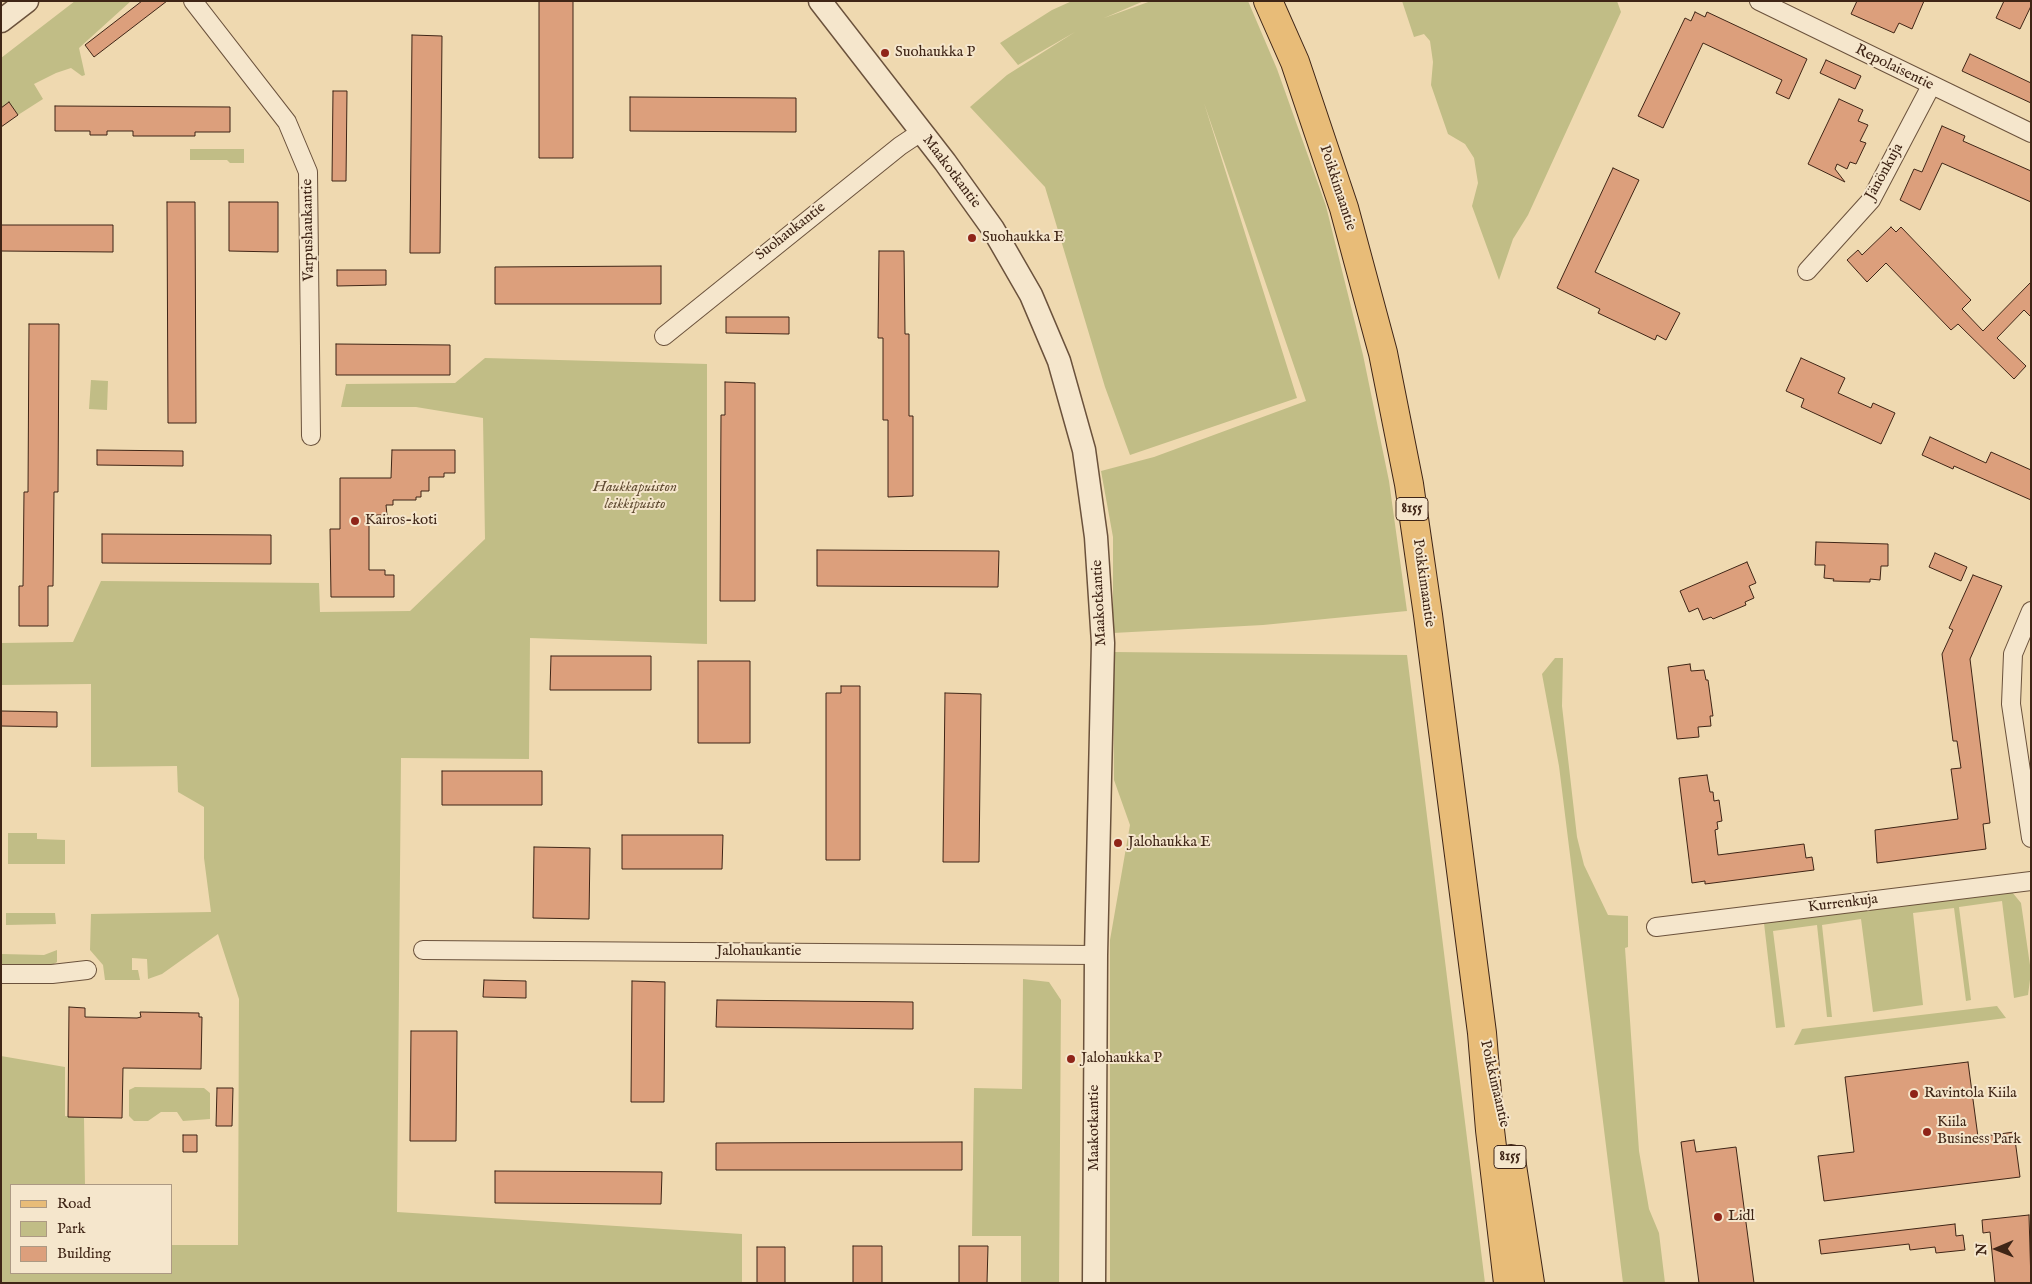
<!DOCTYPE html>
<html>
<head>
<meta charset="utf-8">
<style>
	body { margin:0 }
	#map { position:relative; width:2032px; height:1284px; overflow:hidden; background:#efd9b0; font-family:"IM FELL English",serif }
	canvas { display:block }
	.frame { position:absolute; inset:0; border:2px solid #3f2516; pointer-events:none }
	.legend { position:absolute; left:10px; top:1184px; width:162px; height:90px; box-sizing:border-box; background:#f5e6cc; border:1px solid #ac9983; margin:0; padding:6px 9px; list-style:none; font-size:15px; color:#3f2516 }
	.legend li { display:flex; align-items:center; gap:10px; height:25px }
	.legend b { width:25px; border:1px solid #ac9983 }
	.north { position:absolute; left:1972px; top:1224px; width:50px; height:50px; -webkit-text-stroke:4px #f5e6cc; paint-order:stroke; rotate:269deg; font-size:14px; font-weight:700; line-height:20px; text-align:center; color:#3f2516 }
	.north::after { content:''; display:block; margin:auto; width:18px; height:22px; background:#3f2516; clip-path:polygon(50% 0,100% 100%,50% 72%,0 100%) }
</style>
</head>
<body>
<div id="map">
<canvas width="2032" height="1284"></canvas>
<div class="frame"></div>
<ul class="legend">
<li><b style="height:6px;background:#e8bc78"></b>Road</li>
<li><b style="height:14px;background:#c1bd86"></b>Park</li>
<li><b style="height:14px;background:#dc9f7c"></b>Building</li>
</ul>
<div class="north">N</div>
</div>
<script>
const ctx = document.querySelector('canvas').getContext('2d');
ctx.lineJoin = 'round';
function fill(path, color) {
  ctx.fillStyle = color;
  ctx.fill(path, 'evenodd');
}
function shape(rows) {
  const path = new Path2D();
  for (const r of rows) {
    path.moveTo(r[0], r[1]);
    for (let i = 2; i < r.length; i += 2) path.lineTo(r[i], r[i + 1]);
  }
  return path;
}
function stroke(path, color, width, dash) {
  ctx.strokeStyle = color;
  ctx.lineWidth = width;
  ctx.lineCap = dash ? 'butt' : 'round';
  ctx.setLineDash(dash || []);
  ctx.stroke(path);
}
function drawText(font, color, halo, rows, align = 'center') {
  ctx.font = font + ' "IM FELL English",serif';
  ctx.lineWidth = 4;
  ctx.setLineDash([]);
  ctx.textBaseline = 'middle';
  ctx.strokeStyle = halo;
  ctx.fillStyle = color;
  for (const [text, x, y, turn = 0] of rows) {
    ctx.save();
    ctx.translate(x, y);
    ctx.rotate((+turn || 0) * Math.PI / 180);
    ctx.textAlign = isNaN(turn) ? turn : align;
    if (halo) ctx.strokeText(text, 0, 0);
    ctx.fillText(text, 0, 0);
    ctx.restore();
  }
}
const green = shape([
	[75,1,131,1,79,48,85,75,82,76,71,68,56,73,34,84,43,99,18,115,9,103,1,108,1,58],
	[1072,1,1144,1,1104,18,1151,1,1248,1,1277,69,1326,206,1363,355,1389,481,1407,611,1263,625,1113,633,1113,537,1101,471,1154,457,1306,401,1204,103,1297,398,1130,455,1105,387,1045,187,970,107,1007,75,1075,32,1018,65,1000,43,1052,10],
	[1402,1,1617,1,1621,12,1528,215,1513,239,1499,280,1472,206,1478,183,1474,158,1465,144,1448,134,1431,85,1433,62,1430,41,1424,34,1414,37],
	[190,149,244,149,244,163,230,163,227,160,190,160],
	[485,358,707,364,707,644,530,638,529,759,401,758,397,1212,742,1234,742,1283,1,1283,1,1056,65,1067,65,1116,84,1118,85,1185,11,1185,11,1273,171,1273,171,1245,238,1245,239,999,218,934,162,974,148,979,147,959,132,958,132,970,138,970,140,980,105,980,103,965,90,950,91,914,211,912,204,858,204,807,178,792,177,766,91,767,91,684,1,685,1,643,73,642,101,581,319,583,320,612,410,611,485,539,483,418,416,407,341,407,346,384,455,383],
	[91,380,108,381,107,410,89,409],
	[1113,652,1407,655,1485,1283,1110,1283,1110,940,1130,825,1114,780],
	[1555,658,1563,658,1562,706,1577,837,1584,865,1608,915,1628,916,1628,947,1625,948,1639,1151,1649,1209,1659,1233,1665,1283,1623,1283,1559,766,1542,674],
	[8,833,37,833,37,839,65,840,65,864,8,864],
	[2012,892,2021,903,2031,972,2028,995,2014,998,2002,901,1959,907,1971,1000,1966,1001,1954,908,1913,913,1923,1005,1873,1012,1861,919,1822,925,1832,1017,1827,1017,1817,925,1773,931,1785,1027,1776,1028,1764,923],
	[6,913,55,913,56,924,6,925],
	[57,950,57,962,49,967,1,967,1,954,44,955],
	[1023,979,1049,982,1061,1000,1059,1283,1021,1283,1021,1236,972,1236,974,1088,1022,1089],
	[1997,1006,2006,1018,1794,1045,1802,1029],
	[135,1087,204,1088,210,1093,210,1119,183,1121,177,1112,161,1112,148,1121,134,1121,129,1116,129,1090]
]);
const building = shape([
	[142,1,167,1,94,57,85,45,142,1],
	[539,1,573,1,573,158,539,158,539,1],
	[1857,1,1924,1,1912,29,1899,23,1894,33,1851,14,1857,1],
	[2004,1,2031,1,2031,6,2020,29,1996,18,2004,1],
	[1695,12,1705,17,1707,12,1807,59,1789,99,1776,93,1782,80,1703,43,1663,128,1638,116,1685,18,1691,21,1695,12],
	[412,35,442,36,440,253,410,253,412,35],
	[1970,54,2031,83,2031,103,1962,71,1970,54],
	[1826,60,1861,76,1855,89,1820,73,1826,60],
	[333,91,347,91,346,181,332,181,333,91],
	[630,97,796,98,796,132,630,131,630,97],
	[1839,99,1863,110,1858,121,1868,125,1860,141,1866,143,1856,164,1850,162,1847,169,1837,164,1835,169,1845,182,1808,164,1839,99],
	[9,102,18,115,1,127,1,108,9,102],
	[55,106,230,107,230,132,195,132,195,136,133,136,133,131,107,131,107,135,90,135,90,131,55,131,55,106],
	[1942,126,1965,136,1963,141,2031,171,2031,202,1942,163,1920,210,1900,200,1914,169,1922,172,1942,126],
	[1613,168,1639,180,1595,272,1680,313,1666,340,1657,335,1655,340,1634,330,1598,313,1600,309,1557,288,1613,168],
	[167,202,195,202,196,423,168,423,167,202],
	[229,202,278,202,278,252,229,251,229,202],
	[1,225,113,225,113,252,1,251,1,225],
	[1891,227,1896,232,1901,227,1971,300,1962,309,1983,331,2031,282,2031,317,2024,310,1997,338,2026,366,2014,379,1958,324,1951,330,1886,263,1867,282,1847,260,1858,250,1862,255,1891,227],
	[879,251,904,251,905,334,909,334,909,416,913,416,913,496,888,497,888,420,883,420,883,338,878,338,879,251],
	[661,266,661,304,495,304,495,267,661,266],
	[337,270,386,270,386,285,337,286,337,270],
	[726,317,789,317,789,334,726,333,726,317],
	[29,324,59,324,58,492,54,492,53,586,48,586,48,626,19,626,19,586,23,586,24,492,28,492,29,324],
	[336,344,450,345,450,375,336,375,336,344],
	[1801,358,1845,378,1838,393,1871,408,1873,403,1895,413,1881,444,1801,407,1804,399,1786,391,1801,358],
	[725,382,755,383,755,601,720,601,721,415,725,415,725,382],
	[1930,437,1986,463,1991,452,2031,470,2031,500,1954,466,1953,469,1922,455,1930,437],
	[97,450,183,451,183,466,97,465,97,450],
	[392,450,455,450,455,473,444,473,444,477,429,477,429,491,421,491,421,497,416,497,416,500,393,500,393,505,386,505,387,515,369,515,369,570,385,570,385,575,394,575,394,597,331,597,330,529,340,529,340,478,391,478,392,450],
	[102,534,271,535,271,564,102,563,102,534],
	[1816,542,1888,544,1888,566,1881,566,1880,580,1870,579,1870,582,1833,581,1834,579,1824,578,1825,565,1815,565,1816,542],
	[817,550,999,551,998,587,817,586,817,550],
	[1935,553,1967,567,1961,581,1929,567,1935,553],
	[1747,562,1756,583,1749,586,1754,598,1745,602,1746,605,1713,619,1711,617,1703,620,1698,608,1689,612,1680,591,1747,562],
	[1973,575,2002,586,1970,659,1990,823,1983,824,1986,849,1877,863,1875,830,1958,819,1951,769,1961,768,1957,741,1953,741,1942,654,1953,630,1949,628,1973,575],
	[551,656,651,656,651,690,550,690,551,656],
	[698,661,750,661,750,743,698,743,698,661],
	[1690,664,1691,671,1704,670,1706,680,1708,680,1713,716,1710,716,1711,726,1698,727,1699,737,1677,739,1668,667,1690,664],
	[841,686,860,686,860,860,826,860,826,693,841,693,841,686],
	[945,693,981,694,979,862,943,862,945,693],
	[1,711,57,712,57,727,1,726,1,711],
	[442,771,542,771,542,805,442,805,442,771],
	[1707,775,1710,792,1713,792,1714,801,1719,800,1722,821,1717,822,1718,829,1715,830,1718,855,1804,844,1806,858,1812,857,1814,870,1705,884,1705,881,1692,883,1679,778,1707,775],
	[622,835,723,835,722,869,622,869,622,835],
	[534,847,590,848,589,919,533,918,534,847],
	[484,980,526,981,526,998,483,997,484,980],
	[632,981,665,982,664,1102,631,1102,632,981],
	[717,1000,913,1002,913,1029,716,1027,717,1000],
	[69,1007,85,1008,85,1017,137,1018,141,1017,140,1012,199,1013,199,1017,202,1017,201,1069,123,1068,122,1118,68,1117,69,1007],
	[411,1031,457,1031,456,1141,410,1141,411,1031],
	[1968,1062,1978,1137,2014,1132,2020,1177,1824,1201,1818,1156,1854,1152,1845,1077,1968,1062],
	[217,1088,233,1088,232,1126,216,1126,217,1088],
	[183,1135,197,1135,197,1152,183,1152,183,1135],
	[1694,1140,1696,1152,1736,1147,1754,1283,1699,1283,1681,1142,1694,1140],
	[962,1142,962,1170,716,1170,716,1143,962,1142],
	[495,1171,662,1172,661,1204,495,1203,495,1171],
	[2029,1215,2031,1283,1995,1283,1990,1232,1983,1233,1982,1220,2029,1215],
	[1955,1224,1956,1236,1963,1235,1965,1250,1936,1253,1935,1247,1910,1250,1909,1244,1821,1254,1819,1240,1955,1224],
	[853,1246,882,1246,882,1283,853,1283,853,1246],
	[959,1246,988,1246,987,1283,959,1283,959,1246],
	[757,1247,785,1247,785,1283,757,1283,757,1247]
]);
const minor = shape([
	[193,1,287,122,308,172,311,436],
	[1759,1,2031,133],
	[1807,271,1871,200,1931,86],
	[664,336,900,146,921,132],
	[2031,611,2013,654,2011,704,2031,838],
	[1656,927,2031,881],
	[423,950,1096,955],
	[1,974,52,974,87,970]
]);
const tertiary = shape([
	[820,1,945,162,993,229,1031,295,1059,361,1084,450,1096,537,1103,643,1096,955,1094,1283],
	[1,21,27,1]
]);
const primary = shape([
	[1268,1,1295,62,1344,208,1383,353,1409,484,1428,615,1482,1033,1490,1130,1508,1283],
	[1511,1159,1530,1283]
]);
const markers = [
	[885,53,5,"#8f2418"],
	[972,238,5,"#8f2418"],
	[355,521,5,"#8f2418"],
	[1118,843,5,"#8f2418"],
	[1071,1059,5,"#8f2418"],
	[1914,1094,5,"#8f2418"],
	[1927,1132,5,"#8f2418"],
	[1718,1217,5,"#8f2418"]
];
const shields = [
	[1412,509,32],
	[1510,1157,32]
];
const shieldNames = [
	["8155",1412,509],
	["8155",1510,1157]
];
const poiNames = [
	["Suohaukka P",895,53],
	["Suohaukka E",982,238],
	["Kairos-koti",365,521],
	["Jalohaukka E",1128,843],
	["Jalohaukka P",1081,1059],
	["Ravintola Kiila",1924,1094],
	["Kiila",1937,1123],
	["Business Park",1937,1140],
	["Lidl",1728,1217]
];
const streetNames = [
	["Repolaisentie",1894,68,26],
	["Maakotkantie",951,172,53],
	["Jänönkuja",1885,172,-61],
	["Poikkimaantie",1337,188,72],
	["Varpushaukantie",309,230,-91],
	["Suohaukantie",791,232,-38],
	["Poikkimaantie",1423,583,82],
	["Maakotkantie",1100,603,-93],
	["Kurrenkuja",1843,904,-7],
	["Jalohaukantie",759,952],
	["Poikkimaantie",1494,1084,77],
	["Maakotkantie",1095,1128,-90]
];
const parkNames = [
	["Haukkapuiston",635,488],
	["leikkipuisto",635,505]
];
fill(green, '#c1bd86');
fill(building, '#dc9f7c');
stroke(building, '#3f2516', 1);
stroke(minor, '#6b523c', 20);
stroke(tertiary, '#6b523c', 25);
stroke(primary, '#3f2516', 30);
stroke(minor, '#f5e6cc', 18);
stroke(tertiary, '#f5e6cc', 22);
stroke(primary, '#e8bc78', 28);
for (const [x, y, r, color] of markers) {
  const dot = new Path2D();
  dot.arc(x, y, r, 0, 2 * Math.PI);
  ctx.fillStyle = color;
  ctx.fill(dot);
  stroke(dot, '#f5e6cc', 2);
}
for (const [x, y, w] of shields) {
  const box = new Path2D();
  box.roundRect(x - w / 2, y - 11.5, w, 23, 4);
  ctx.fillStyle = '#f5e6cc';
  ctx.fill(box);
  stroke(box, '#3f2516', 1);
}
drawText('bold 14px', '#3f2516', null, shieldNames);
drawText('15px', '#3f2516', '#f5e6cc', poiNames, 'left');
drawText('15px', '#3f2516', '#f5e6cc', streetNames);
drawText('italic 15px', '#604b32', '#f5e6cc', parkNames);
</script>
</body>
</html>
